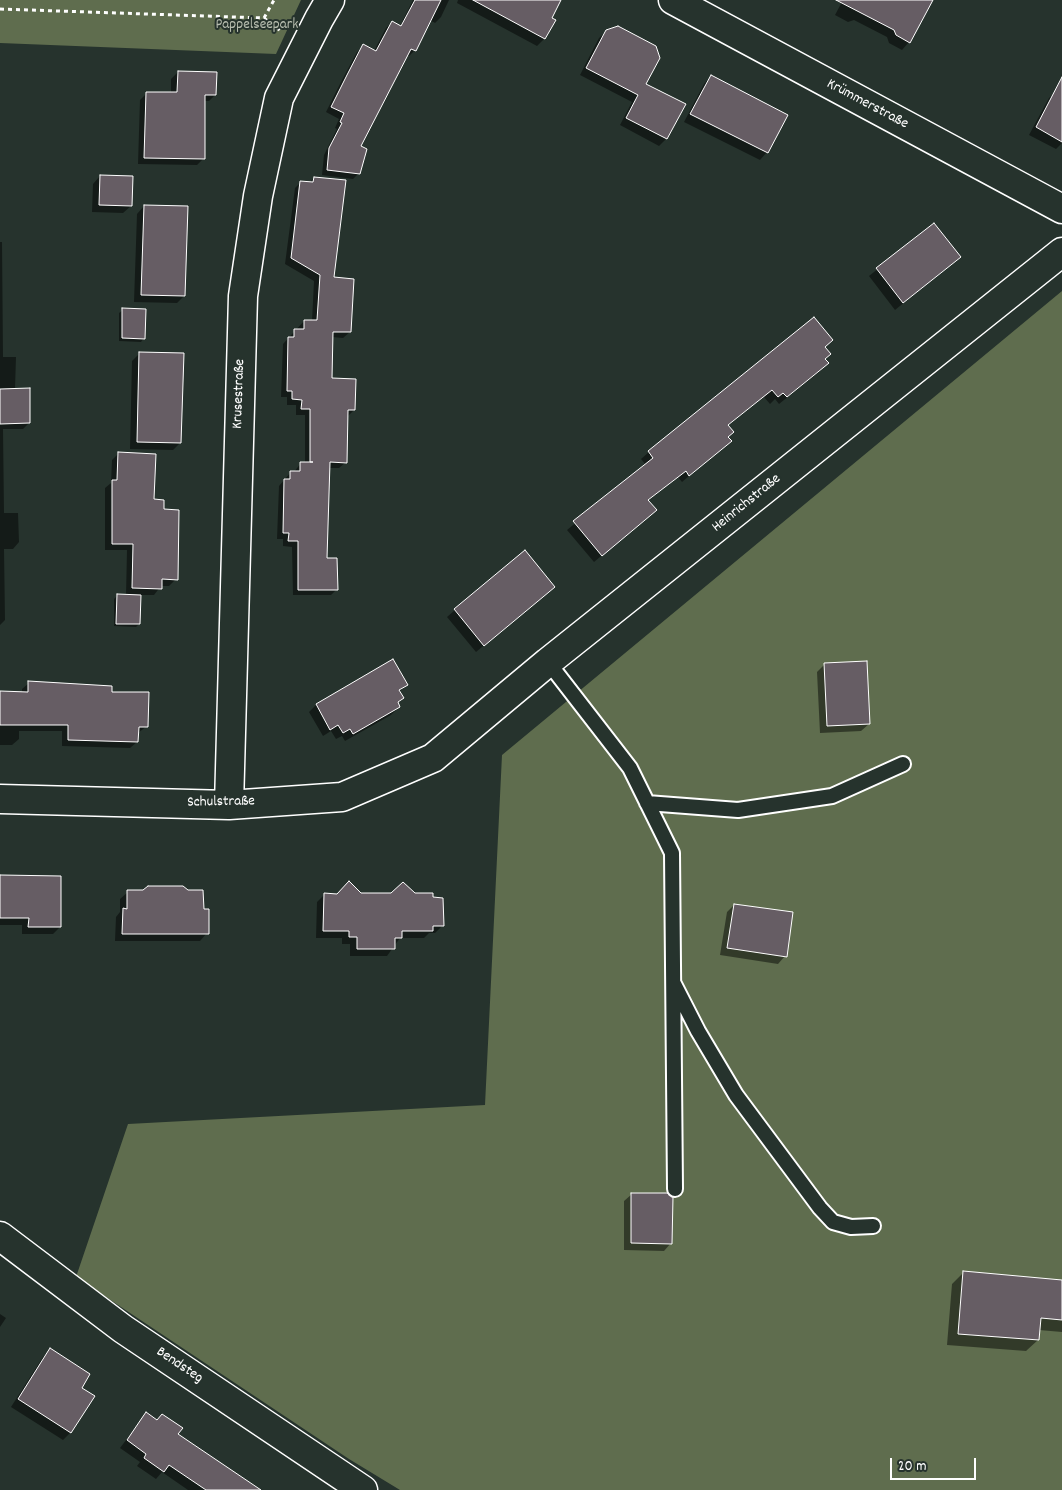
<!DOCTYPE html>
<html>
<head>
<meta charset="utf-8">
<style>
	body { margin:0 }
	#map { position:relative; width:1062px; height:1490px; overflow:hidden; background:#26332d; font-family:Dekko,sans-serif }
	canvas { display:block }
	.scale { position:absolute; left:890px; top:1458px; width:86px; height:22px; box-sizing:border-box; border:2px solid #fff; border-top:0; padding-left:6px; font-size:15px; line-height:18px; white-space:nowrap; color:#fff; -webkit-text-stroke:4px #26332d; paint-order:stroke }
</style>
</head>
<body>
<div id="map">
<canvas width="1062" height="1490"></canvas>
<div class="scale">20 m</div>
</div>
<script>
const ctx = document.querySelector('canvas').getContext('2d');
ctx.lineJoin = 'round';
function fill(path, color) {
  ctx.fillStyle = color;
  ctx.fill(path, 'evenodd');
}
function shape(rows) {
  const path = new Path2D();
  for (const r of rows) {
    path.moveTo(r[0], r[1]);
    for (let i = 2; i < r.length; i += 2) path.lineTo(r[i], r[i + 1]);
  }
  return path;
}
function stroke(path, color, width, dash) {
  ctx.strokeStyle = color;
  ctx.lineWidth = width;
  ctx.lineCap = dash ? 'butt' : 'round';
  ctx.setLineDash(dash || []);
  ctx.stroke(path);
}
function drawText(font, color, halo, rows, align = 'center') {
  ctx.font = font + ' Dekko,sans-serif';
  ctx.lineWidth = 4;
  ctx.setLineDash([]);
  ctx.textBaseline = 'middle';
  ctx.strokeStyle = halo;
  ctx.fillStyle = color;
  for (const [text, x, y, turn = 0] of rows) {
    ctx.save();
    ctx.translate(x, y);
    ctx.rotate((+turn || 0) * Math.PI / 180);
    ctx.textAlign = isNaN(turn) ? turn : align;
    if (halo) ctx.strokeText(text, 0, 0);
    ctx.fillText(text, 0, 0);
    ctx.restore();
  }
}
const green = shape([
	[0,0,301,0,276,54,0,43],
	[1062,291,1062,1490,400,1490,349,1459,76,1277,128,1124,485,1105,502,755]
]);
const shadow = shape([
	[413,0,449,0,441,17,435,23,430,20,415,50,409,56,406,55,359,147,359,173,353,179,322,175,324,155,337,129,335,128,339,119,326,112,341,82,357,52,363,46,374,51,386,28,392,22,400,26],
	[458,0,559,0,550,18,554,21,544,39,537,46,457,3],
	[843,0,931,0,909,42,902,50,889,43,887,37,854,20,848,22,835,15],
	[607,31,644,85,684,105,666,139,659,146,620,125,632,102,580,75,599,38],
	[178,72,215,95,209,101,204,101,203,159,197,165,138,164,140,100,147,93,171,93,171,79],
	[711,76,767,152,760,160,684,122,704,84],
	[1056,91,1062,94,1062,143,1056,149,1029,135,1049,98],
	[100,176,131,206,123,213,92,212,93,184],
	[314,178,333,278,350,332,343,338,332,337,331,379,354,410,348,416,346,462,339,468,329,468,326,559,337,589,331,595,293,595,292,547,283,546,283,539,277,539,279,486,291,472,294,472,301,463,305,463,305,415,296,415,296,405,287,405,287,397,281,397,283,344,304,321,312,321,314,281,285,264,295,188,301,182,309,183],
	[144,206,184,296,177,303,134,302,137,214],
	[934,224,960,257,895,310,869,276],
	[0,242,2,242,3,357,16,357,15,389,29,423,23,429,3,429,4,513,18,513,19,542,13,549,4,549,5,620,0,625],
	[123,310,144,338,141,342,119,341,119,313],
	[824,347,824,359,828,363,820,371,779,404,775,399,770,404,764,397,727,426,727,438,730,441,682,482,678,477,647,501,656,510,594,562,567,530,646,465,641,459,649,452],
	[140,353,180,443,173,450,130,449,132,361],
	[119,453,163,511,176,579,169,586,161,586,154,595,140,595,139,624,136,627,114,626,114,599,118,595,126,596,127,550,105,550,105,488,111,483,112,460],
	[554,587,476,652,447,617,455,610],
	[825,664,869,724,861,731,820,733,817,672],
	[29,683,111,693,147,726,138,733,137,742,130,748,62,746,62,731,19,731,19,739,12,745,0,745,0,692,22,693,22,689],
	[406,685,399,692,403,698,397,704,399,707,391,715,345,741,342,736,336,739,331,731,323,736,309,712,316,705],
	[0,876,60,927,53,934,22,934,22,925,0,925],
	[128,892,143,892,202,910,207,933,200,941,115,941,116,917,120,912,120,899],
	[324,895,360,895,442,926,435,933,429,933,424,938,400,938,387,956,350,956,350,944,342,944,342,938,316,938,317,902],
	[734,905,785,956,778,964,720,955,727,912],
	[632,1194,671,1243,664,1251,624,1250,624,1201],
	[964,1272,1062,1281,1062,1332,1039,1330,1038,1340,1026,1351,947,1345,952,1284],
	[0,1314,6,1318,0,1327],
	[50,1350,80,1388,93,1396,70,1433,63,1440,11,1407,43,1357],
	[146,1414,177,1434,252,1490,188,1490,162,1472,156,1479,137,1466,140,1462,120,1448]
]);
const building = shape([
	[415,0,441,0,416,51,411,49,361,146,367,149,360,174,327,170,329,148,342,123,340,122,344,113,331,107,347,75,363,44,376,51,392,21,401,26,415,0],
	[473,0,561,0,552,18,556,20,545,39,473,0],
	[836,0,933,0,910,43,896,35,894,30,836,0],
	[618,26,656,46,660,58,646,84,686,104,667,139,626,118,638,95,586,68,606,30,618,26],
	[178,71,217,72,216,95,205,95,205,159,144,158,146,92,177,92,178,71],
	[711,75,788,115,768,153,690,114,711,75],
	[1062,77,1062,142,1036,127,1062,77],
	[100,175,133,176,132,206,99,205,100,175],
	[314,177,346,180,334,277,354,279,351,332,333,332,332,378,356,379,355,410,348,410,347,463,330,462,327,558,337,558,338,590,298,590,298,541,288,541,289,533,283,533,284,479,290,479,290,471,300,471,300,462,313,462,310,462,310,409,301,409,302,400,292,399,292,391,287,391,288,337,294,337,294,329,304,329,304,320,317,320,320,275,291,258,300,181,313,182,314,177],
	[144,205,188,206,185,296,141,295,144,205],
	[934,223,961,257,903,303,876,268,934,223],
	[122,308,146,309,145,339,122,338,122,308],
	[814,317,833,340,825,347,831,354,825,359,829,363,787,397,783,393,778,397,772,390,728,425,734,432,728,437,732,441,689,476,686,471,648,500,657,510,602,556,573,521,653,458,648,451,814,317],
	[139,352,184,353,181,443,137,442,139,352],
	[30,388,30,423,0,424,0,389,30,388],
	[118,452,156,454,154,499,164,500,164,509,179,510,178,580,162,579,162,589,132,588,133,544,112,544,112,480,117,480,118,452],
	[525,550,555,587,484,646,454,609,525,550],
	[117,594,141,595,140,624,116,624,117,594],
	[393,659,408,685,399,690,404,698,398,702,400,707,353,734,350,729,343,733,338,725,330,730,316,704,393,659],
	[867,661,870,724,827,726,824,663,867,661],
	[28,681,112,686,112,692,149,692,148,727,139,727,138,742,68,740,68,725,0,725,0,691,28,692,28,681],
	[0,875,61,876,61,927,28,927,29,918,0,918,0,875],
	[349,881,361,893,391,893,403,882,415,893,433,893,433,897,443,898,444,926,433,926,433,931,402,931,402,938,395,938,395,949,357,949,357,937,349,937,349,931,323,931,324,893,337,894,349,881],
	[148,886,183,886,188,890,203,890,204,909,209,909,209,934,122,934,123,908,127,909,127,890,143,890,148,886],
	[734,904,793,912,787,957,727,948,734,904],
	[631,1193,667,1193,673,1197,672,1244,631,1243,631,1193],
	[963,1271,1062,1280,1062,1320,1041,1318,1039,1340,958,1334,963,1271],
	[50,1348,90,1374,82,1388,95,1396,71,1433,18,1399,50,1348],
	[146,1412,157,1420,162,1414,183,1428,178,1434,261,1490,206,1490,169,1465,164,1472,144,1458,146,1454,127,1440,146,1412]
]);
const path = shape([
	[0,9,264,18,282,32],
	[264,18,274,0]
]);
const lane = shape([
	[548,662,630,768,672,853,675,1189],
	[647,803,738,810,832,796,903,764],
	[674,984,698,1031,736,1095,820,1208,833,1222,851,1227,873,1226]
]);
const street = shape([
	[673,0,1062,209],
	[0,799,229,805,342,797,433,758,548,662,1062,252],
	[229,805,243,296,258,196,279,98,319,19,330,0],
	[0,1236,123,1329,363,1490]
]);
const parkNames = [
	["Pappelseepark",257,26]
];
const streetNames = [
	["Krümmerstraße",867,105,28],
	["Krusestraße",240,394,-88],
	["Heinrichstraße",747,504,-39],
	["Schulstraße",221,803,-1],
	["Bendsteg",179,1366,34]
];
fill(green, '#5f6d4e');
fill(shadow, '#0007');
fill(building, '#665d64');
stroke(building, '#fff', 1);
stroke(lane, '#fff', 18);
stroke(street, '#fff', 31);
stroke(path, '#fff', 3, [4, 4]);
stroke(lane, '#26332d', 14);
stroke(street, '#26332d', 28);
drawText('15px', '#b7bdaf', '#26332d', parkNames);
drawText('15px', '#fff', '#26332d', streetNames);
</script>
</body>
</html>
